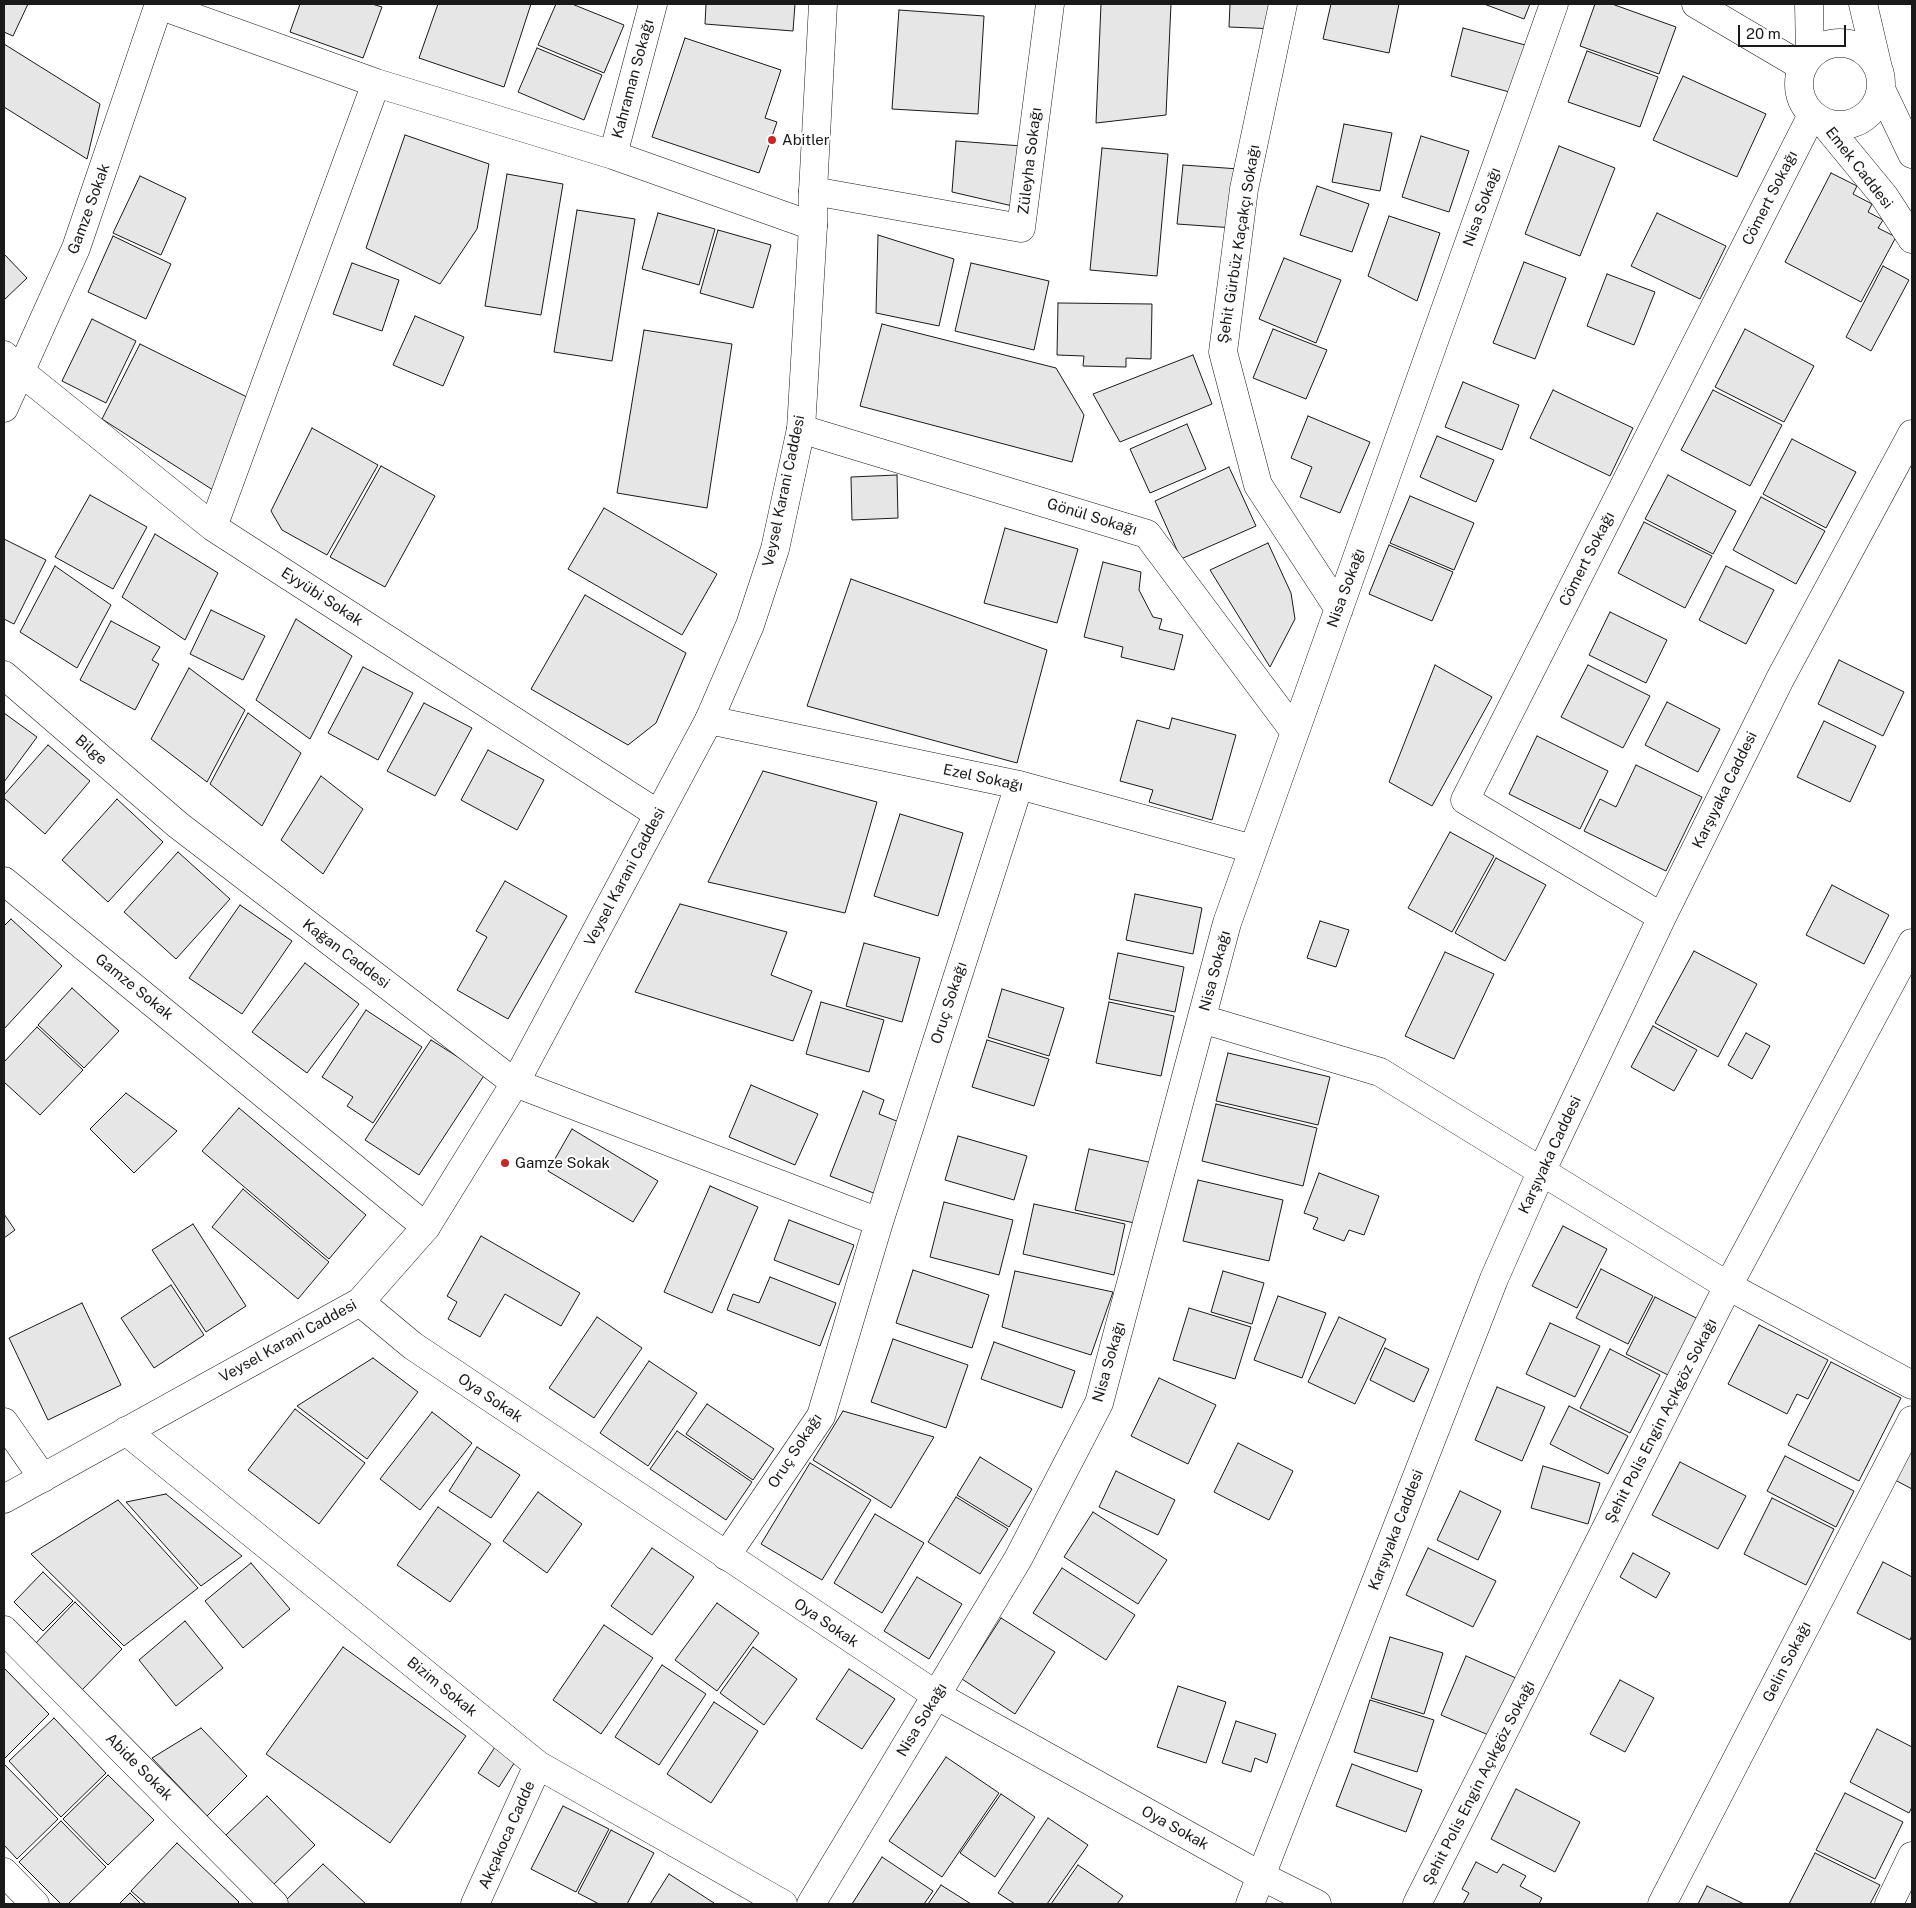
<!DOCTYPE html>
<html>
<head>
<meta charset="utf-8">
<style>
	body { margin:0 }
	#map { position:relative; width:1916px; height:1908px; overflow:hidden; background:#fff; font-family:"Public Sans",sans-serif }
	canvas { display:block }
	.frame { position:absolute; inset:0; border:5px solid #1a1a1a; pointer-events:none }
	.scale { position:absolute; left:1738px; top:25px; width:108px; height:22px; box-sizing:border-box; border:2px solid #1a1a1a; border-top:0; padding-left:6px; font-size:15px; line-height:18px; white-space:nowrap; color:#1a1a1a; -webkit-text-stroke:4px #fff; paint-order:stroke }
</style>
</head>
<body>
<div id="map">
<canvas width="1916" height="1908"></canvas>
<div class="frame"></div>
<div class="scale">20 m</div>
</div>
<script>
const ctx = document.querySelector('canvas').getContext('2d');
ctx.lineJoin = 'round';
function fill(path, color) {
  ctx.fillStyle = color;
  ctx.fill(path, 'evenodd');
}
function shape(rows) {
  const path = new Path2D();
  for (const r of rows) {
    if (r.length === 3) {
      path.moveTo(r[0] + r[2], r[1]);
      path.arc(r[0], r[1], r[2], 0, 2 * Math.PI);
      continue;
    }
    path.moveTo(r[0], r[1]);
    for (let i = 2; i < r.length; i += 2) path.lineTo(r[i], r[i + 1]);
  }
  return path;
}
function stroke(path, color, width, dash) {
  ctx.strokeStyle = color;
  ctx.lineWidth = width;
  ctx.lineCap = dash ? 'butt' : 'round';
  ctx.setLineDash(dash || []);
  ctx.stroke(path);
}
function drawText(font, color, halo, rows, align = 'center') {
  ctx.font = font + ' "Public Sans",sans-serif';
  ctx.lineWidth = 4;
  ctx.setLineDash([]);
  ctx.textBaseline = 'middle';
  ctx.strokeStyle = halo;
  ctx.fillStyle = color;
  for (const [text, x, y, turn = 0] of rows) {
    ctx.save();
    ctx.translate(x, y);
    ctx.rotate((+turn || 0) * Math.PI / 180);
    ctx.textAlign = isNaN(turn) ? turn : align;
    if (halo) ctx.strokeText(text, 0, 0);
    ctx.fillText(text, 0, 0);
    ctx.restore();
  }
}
const building = shape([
	[4,4,28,4,13,36,4,32,4,4],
	[300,4,372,4,382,7,363,58,290,32,300,4],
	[438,4,531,4,504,87,419,58,438,4],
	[556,4,572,4,624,25,604,73,538,45,556,4],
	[706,4,795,4,793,31,705,24,706,4],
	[1101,4,1171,4,1166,115,1096,123,1101,4],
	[1230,4,1278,4,1277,29,1229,27,1230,4],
	[1331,4,1399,4,1389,53,1323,39,1331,4],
	[1484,4,1530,4,1524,19,1484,4],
	[1595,4,1612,4,1676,27,1659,74,1580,46,1595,4],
	[899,10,984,16,978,114,892,109,899,10],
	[1463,28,1525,45,1513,93,1451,76,1463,28],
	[685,38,781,70,765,118,777,122,759,173,652,137,685,38],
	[4,44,100,104,87,159,4,107,4,44],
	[537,48,602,75,584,120,518,92,537,48],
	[1587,51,1658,77,1640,127,1568,102,1587,51],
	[1683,76,1766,114,1737,177,1653,140,1683,76],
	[1344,124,1392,133,1380,191,1332,182,1344,124],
	[405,135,489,164,477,229,440,284,366,248,405,135],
	[1421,136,1469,151,1449,212,1402,197,1421,136],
	[956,141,1022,146,1017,207,952,192,956,141],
	[1559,146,1615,168,1580,256,1525,234,1559,146],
	[1102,148,1168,154,1157,276,1090,270,1102,148],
	[1183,165,1239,169,1234,228,1177,224,1183,165],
	[1831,173,1857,186,1853,194,1872,204,1868,212,1883,220,1878,228,1896,237,1861,302,1785,262,1831,173],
	[507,174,563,184,541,315,485,306,507,174],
	[140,176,186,198,161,255,113,233,140,176],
	[1317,186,1369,204,1352,252,1300,235,1317,186],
	[577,210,635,219,612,361,554,352,577,210],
	[658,213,715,229,699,285,642,269,658,213],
	[1657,213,1726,246,1700,299,1631,266,1657,213],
	[1389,216,1440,233,1417,301,1368,276,1389,216],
	[718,230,771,245,753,308,700,293,718,230],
	[878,235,954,259,939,326,876,313,878,235],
	[113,236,171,264,146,319,88,292,113,236],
	[4,254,27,278,4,300,4,254],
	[1284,258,1341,280,1316,343,1259,319,1284,258],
	[1524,262,1566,278,1535,359,1493,343,1524,262],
	[352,263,399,280,382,331,333,314,352,263],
	[971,263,1049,281,1034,350,955,331,971,263],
	[1883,266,1909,280,1871,351,1846,337,1883,266],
	[1607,274,1655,292,1634,345,1587,326,1607,274],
	[1058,303,1152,304,1151,359,1126,358,1126,367,1083,366,1084,356,1057,355,1058,303],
	[415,316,464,337,443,386,393,365,415,316],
	[92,319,136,341,106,403,62,381,92,319],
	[882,324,1056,368,1084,415,1072,462,860,406,882,324],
	[1273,329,1327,350,1306,399,1253,378,1273,329],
	[1745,329,1814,366,1784,422,1715,387,1745,329],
	[644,330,732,344,707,508,617,493,644,330],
	[140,344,251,399,213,490,102,419,140,344],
	[1193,355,1212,404,1120,442,1093,394,1193,355],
	[1463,382,1519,405,1502,450,1445,427,1463,382],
	[1553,390,1633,428,1610,476,1530,438,1553,390],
	[1713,390,1782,425,1750,486,1681,450,1713,390],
	[1308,416,1370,442,1340,513,1300,497,1312,467,1291,458,1308,416],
	[1187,424,1206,469,1150,493,1130,449,1187,424],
	[312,428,378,465,327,555,282,530,271,511,312,428],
	[1437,436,1494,460,1476,502,1420,477,1437,436],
	[1792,439,1856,472,1826,528,1763,494,1792,439],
	[381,466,435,496,385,587,330,557,381,466],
	[1229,467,1256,526,1181,559,1155,501,1229,467],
	[897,475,898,518,852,520,851,477,897,475],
	[1668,475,1736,511,1713,554,1645,519,1668,475],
	[90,495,147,527,113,589,55,557,90,495],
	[1410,496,1474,523,1454,570,1390,543,1410,496],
	[1761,497,1825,531,1796,584,1733,550,1761,497],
	[604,508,717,574,682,635,568,569,604,508],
	[1644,522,1712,556,1685,608,1618,573,1644,522],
	[1005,528,1078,549,1057,623,984,603,1005,528],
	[155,534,218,573,185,640,122,597,155,534],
	[4,539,46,560,14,624,4,619,4,539],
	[1268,543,1291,593,1295,619,1270,667,1210,570,1268,543],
	[1389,545,1453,572,1432,621,1369,594,1389,545],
	[1103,562,1141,572,1139,590,1153,617,1162,619,1159,629,1183,635,1174,670,1121,657,1123,647,1084,637,1103,562],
	[55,566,111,605,77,668,20,632,55,566],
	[1726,566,1774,590,1746,644,1699,620,1726,566],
	[851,579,1047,650,1017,763,807,706,851,579],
	[585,595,686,653,656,723,628,745,531,689,585,595],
	[211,610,265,636,243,680,190,654,211,610],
	[1610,612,1667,640,1646,683,1589,655,1610,612],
	[296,619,352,656,310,739,256,700,296,619],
	[111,621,160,647,152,660,159,664,135,710,80,680,111,621],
	[1839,660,1904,692,1883,736,1818,704,1839,660],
	[1435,665,1492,697,1432,806,1389,782,1435,665],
	[1588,665,1650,696,1623,748,1561,717,1588,665],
	[363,667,413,693,378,760,328,733,363,667],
	[189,668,245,710,207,782,151,739,189,668],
	[1667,702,1720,729,1698,772,1645,745,1667,702],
	[424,703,472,728,435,796,387,771,424,703],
	[4,713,37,737,4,782,4,713],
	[248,713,301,753,262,826,210,784,248,713],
	[1172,718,1236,735,1212,820,1149,802,1153,790,1120,781,1137,720,1169,729,1172,718],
	[1824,721,1876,746,1850,802,1797,777,1824,721],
	[1537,736,1608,771,1580,829,1509,794,1537,736],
	[48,745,90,781,45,834,4,798,4,795,48,745],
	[488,750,544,780,517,830,461,800,488,750],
	[1636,765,1702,797,1666,871,1584,831,1600,799,1616,807,1636,765],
	[763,771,877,802,845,913,708,882,763,771],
	[321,776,363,809,323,874,281,840,321,776],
	[117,799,163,842,108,902,62,860,117,799],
	[900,814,963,833,938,916,874,896,900,814],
	[1450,832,1494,856,1452,932,1408,908,1450,832],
	[178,852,230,899,176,959,124,912,178,852],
	[1496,858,1546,885,1505,961,1455,933,1496,858],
	[505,881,567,916,508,1019,457,990,487,937,476,931,505,881],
	[1832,885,1889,915,1864,964,1806,935,1832,885],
	[1135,894,1202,908,1193,954,1126,940,1135,894],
	[680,904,787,932,771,975,812,991,793,1041,635,992,680,904],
	[240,905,292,941,242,1014,189,978,240,905],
	[11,919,62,966,4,1029,4,926,11,919],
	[1320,921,1349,930,1336,967,1307,958,1320,921],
	[864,943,920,958,902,1022,846,1006,864,943],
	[1694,951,1757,984,1718,1057,1655,1023,1694,951],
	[1445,952,1494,974,1454,1059,1405,1036,1445,952],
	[1118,953,1184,967,1175,1012,1109,999,1118,953],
	[305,963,359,1004,307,1073,252,1032,305,963],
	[72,988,119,1031,84,1068,38,1025,72,988],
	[1002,989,1064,1008,1049,1056,988,1037,1002,989],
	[821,1002,884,1020,869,1072,806,1054,821,1002],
	[1109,1002,1174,1016,1161,1076,1096,1063,1109,1002],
	[366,1010,422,1047,373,1123,347,1106,353,1097,322,1077,366,1010],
	[1653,1026,1697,1050,1674,1091,1631,1067,1653,1026],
	[37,1027,83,1070,40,1115,4,1082,4,1062,37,1027],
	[1746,1033,1770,1046,1752,1079,1728,1065,1746,1033],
	[431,1040,485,1074,419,1175,365,1140,431,1040],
	[987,1040,1049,1059,1034,1106,972,1087,987,1040],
	[1228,1053,1330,1077,1318,1125,1216,1101,1228,1053],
	[751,1085,818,1114,795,1165,729,1137,751,1085],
	[863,1091,884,1100,879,1114,904,1124,876,1194,830,1176,863,1091],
	[126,1093,177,1131,134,1173,90,1129,126,1093],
	[1216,1104,1317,1128,1303,1186,1202,1161,1216,1104],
	[239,1108,366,1215,329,1259,202,1151,239,1108],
	[572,1129,658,1181,633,1222,548,1171,572,1129],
	[958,1136,1027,1156,1014,1200,945,1180,958,1136],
	[1089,1149,1153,1163,1139,1224,1075,1210,1089,1149],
	[1319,1173,1379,1196,1364,1235,1349,1230,1344,1241,1313,1229,1318,1218,1304,1213,1319,1173],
	[1198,1180,1283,1200,1269,1261,1183,1241,1198,1180],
	[710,1186,758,1207,712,1313,664,1292,710,1186],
	[243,1189,329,1262,298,1299,212,1227,243,1189],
	[944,1202,1013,1220,999,1275,930,1257,944,1202],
	[1034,1204,1125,1224,1114,1275,1023,1254,1034,1204],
	[4,1214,15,1230,4,1238,4,1214],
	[789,1220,854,1245,839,1285,774,1260,789,1220],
	[193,1224,246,1306,206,1332,152,1250,193,1224],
	[1563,1226,1607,1249,1577,1308,1532,1286,1563,1226],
	[481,1236,580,1293,561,1326,505,1294,480,1337,448,1319,457,1302,447,1296,481,1236],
	[1601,1269,1653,1296,1628,1344,1576,1318,1601,1269],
	[913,1270,989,1295,972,1348,896,1323,913,1270],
	[1015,1271,1113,1292,1091,1355,1002,1327,1015,1271],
	[1223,1271,1264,1283,1252,1324,1211,1312,1223,1271],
	[770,1277,836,1303,820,1346,727,1310,733,1294,759,1303,770,1277],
	[171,1285,204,1335,154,1368,121,1318,171,1285],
	[1278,1296,1326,1313,1302,1378,1254,1360,1278,1296],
	[1655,1297,1702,1321,1674,1378,1626,1354,1655,1297],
	[82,1303,121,1385,48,1420,9,1338,82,1303],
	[1189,1308,1251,1327,1235,1379,1173,1360,1189,1308],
	[597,1317,642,1348,594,1418,549,1388,597,1317],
	[1339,1317,1386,1339,1355,1404,1308,1382,1339,1317],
	[1550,1323,1600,1346,1575,1397,1526,1374,1550,1323],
	[1759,1325,1828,1360,1808,1399,1797,1394,1787,1414,1728,1384,1759,1325],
	[893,1339,968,1365,946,1428,871,1402,893,1339],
	[994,1342,1075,1371,1062,1408,981,1379,994,1342],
	[1385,1348,1429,1369,1414,1402,1370,1380,1385,1348],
	[1610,1349,1660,1375,1630,1433,1580,1408,1610,1349],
	[373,1358,418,1392,367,1459,297,1406,373,1358],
	[649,1361,697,1393,648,1466,600,1433,649,1361],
	[1831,1362,1901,1398,1859,1481,1788,1445,1831,1362],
	[1159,1378,1216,1405,1188,1464,1131,1436,1159,1378],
	[1497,1387,1545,1407,1522,1461,1475,1440,1497,1387],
	[707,1404,774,1449,753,1480,686,1434,707,1404],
	[1569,1406,1628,1436,1608,1474,1550,1444,1569,1406],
	[295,1409,365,1463,319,1524,248,1470,295,1409],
	[843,1411,934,1437,891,1508,813,1460,843,1411],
	[432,1412,472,1443,420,1510,380,1479,432,1412],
	[677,1431,752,1482,726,1520,650,1469,677,1431],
	[1238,1443,1293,1471,1269,1520,1214,1492,1238,1443],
	[477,1447,520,1475,491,1518,449,1491,477,1447],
	[1912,1447,1912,1489,1895,1480,1912,1447],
	[1785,1456,1854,1491,1836,1527,1767,1491,1785,1456],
	[980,1457,1032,1489,1009,1527,957,1495,980,1457],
	[1680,1462,1746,1496,1718,1549,1652,1515,1680,1462],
	[810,1463,871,1500,822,1580,761,1544,810,1463],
	[1543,1466,1600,1483,1588,1524,1531,1508,1543,1466],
	[1116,1471,1175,1500,1158,1535,1099,1507,1116,1471],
	[1460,1491,1501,1511,1478,1560,1437,1540,1460,1491],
	[538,1492,582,1524,547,1573,503,1541,538,1492],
	[166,1494,242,1556,201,1586,126,1502,166,1494],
	[956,1497,1008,1529,980,1574,928,1542,956,1497],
	[1772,1498,1834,1529,1806,1585,1744,1554,1772,1498],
	[118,1500,198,1588,124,1646,31,1554,118,1500],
	[438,1507,491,1544,450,1602,397,1565,438,1507],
	[1093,1512,1167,1560,1138,1604,1064,1557,1093,1512],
	[875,1514,924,1543,882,1613,834,1583,875,1514],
	[652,1548,694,1577,652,1635,611,1606,652,1548],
	[1428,1548,1496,1581,1473,1627,1406,1595,1428,1548],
	[1633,1553,1670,1573,1656,1598,1620,1577,1633,1553],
	[1883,1562,1912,1577,1912,1635,1910,1640,1857,1613,1883,1562],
	[251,1563,290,1609,243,1648,205,1601,251,1563],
	[1062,1568,1135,1615,1106,1660,1033,1613,1062,1568],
	[43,1572,73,1601,43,1631,14,1602,43,1572],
	[917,1577,962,1604,929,1659,884,1631,917,1577],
	[75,1602,122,1649,81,1691,34,1645,75,1602],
	[717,1603,759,1633,717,1691,675,1660,717,1603],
	[1001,1618,1055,1652,1015,1714,962,1679,1001,1618],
	[185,1621,223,1668,176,1706,139,1660,185,1621],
	[604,1625,653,1658,601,1734,553,1700,604,1625],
	[1390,1637,1443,1653,1424,1714,1371,1698,1390,1637],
	[343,1647,466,1736,390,1843,266,1754,343,1647],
	[753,1647,797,1679,764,1725,720,1693,753,1647],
	[1466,1656,1516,1678,1491,1736,1441,1715,1466,1656],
	[662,1665,706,1694,659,1765,615,1737,662,1665],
	[4,1668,49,1714,4,1759,4,1668],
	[849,1669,895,1699,862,1749,816,1719,849,1669],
	[1620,1680,1654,1698,1625,1752,1590,1734,1620,1680],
	[1178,1686,1226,1702,1206,1763,1157,1747,1178,1686],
	[1370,1700,1434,1720,1417,1772,1354,1752,1370,1700],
	[714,1702,758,1731,711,1803,667,1774,714,1702],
	[54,1718,106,1773,61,1817,9,1761,54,1718],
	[1236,1721,1276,1734,1267,1763,1255,1758,1251,1772,1222,1763,1236,1721],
	[201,1728,247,1776,207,1816,152,1758,201,1728],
	[1877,1729,1912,1747,1912,1807,1909,1813,1850,1782,1877,1729],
	[497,1744,518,1757,499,1787,478,1773,497,1744],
	[946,1757,999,1793,942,1877,889,1841,946,1757],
	[4,1764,58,1819,17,1859,4,1845,4,1764],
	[1352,1764,1422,1790,1406,1832,1336,1806,1352,1764],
	[108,1775,154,1820,108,1865,63,1819,108,1775],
	[1516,1789,1580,1822,1555,1872,1491,1839,1516,1789],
	[1845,1793,1903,1822,1875,1879,1816,1850,1845,1793],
	[1001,1794,1035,1817,995,1877,960,1853,1001,1794],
	[267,1796,315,1845,273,1885,226,1835,267,1796],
	[563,1806,609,1829,576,1892,531,1869,563,1806],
	[1048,1818,1088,1845,1047,1904,1015,1904,998,1893,1048,1818],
	[61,1821,106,1867,68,1904,61,1904,19,1862,61,1821],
	[611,1830,654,1853,627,1904,599,1904,578,1893,611,1830],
	[177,1843,239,1902,237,1904,146,1904,131,1891,177,1843],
	[1815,1853,1880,1885,1870,1904,1789,1904,1815,1853],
	[882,1857,933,1891,924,1904,852,1904,882,1857],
	[1476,1862,1497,1873,1503,1864,1526,1876,1520,1886,1542,1898,1539,1904,1463,1904,1469,1893,1462,1889,1476,1862],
	[323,1864,366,1904,289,1904,285,1901,323,1864],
	[1078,1865,1123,1896,1117,1904,1051,1904,1078,1865],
	[669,1874,714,1903,713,1904,650,1904,669,1874],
	[941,1885,971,1904,928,1904,941,1885],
	[1707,1886,1744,1904,1698,1904,1707,1886],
	[130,1893,141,1904,119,1904,130,1893]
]);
const street = shape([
	[1283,4,1244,189,1223,352,1258,485,1339,609],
	[159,5,376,83],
	[613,155,653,4],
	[813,191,1021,228,1050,4],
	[4,355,21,372,213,527,658,814],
	[4,408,76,248,159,4],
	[801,429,1147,534,1295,732],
	[213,527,376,83,613,155,813,226],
	[4,675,178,825,515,1083,879,1222],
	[709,720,1019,785,1253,849],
	[4,881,426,1227],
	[1662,917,1465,800,1812,115],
	[1202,1019,1380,1072,1728,1286,1912,1385],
	[4,1422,43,1478],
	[126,1431,538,1765,783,1904],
	[726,1556,821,1416,879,1222,1019,785],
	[4,1630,274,1904],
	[4,1872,35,1904],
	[475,1904,538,1765],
	[811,1904,1018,1559,1099,1403,1227,923,1554,4],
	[1250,1904,1494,1279,1542,1170,1662,917,1780,679,1912,434],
	[1417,1904,1728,1286,1912,943],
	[1662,1904,1912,1420]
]);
const secondary = shape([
	[1696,4,1803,67],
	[1809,4,1810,56],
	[1863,4,1878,68],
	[1840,84,41],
	[1881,89,1912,154],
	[1823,122,1884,196,1912,239],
	[360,1302,413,1346,936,1695,1261,1876,1317,1904],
	[4,1499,360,1302,426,1227,515,1083,709,720,750,625,775,549,801,429,813,226,813,191,823,4],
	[1889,1904,1912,1856]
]);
const markers = [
	[772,140,5,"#c62828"],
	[505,1163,5,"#c62828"]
];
const streetNames = [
	["Kahraman Sokağı",633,79,-75],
	["Züleyha Sokağı",1030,161,-83],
	["Emek Caddesi",1859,168,52],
	["Cömert Sokağı",1770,198,-63],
	["Nisa Sokağı",1482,207,-70],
	["Gamze Sokak",89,209,-70],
	["Şehit Gürbüz Kaçakçı Sokağı",1239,244,-81],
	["Veysel Karani Caddesi",784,491,-78],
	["Gönül Sokağı",1092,517,17],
	["Cömert Sokağı",1587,559,-63],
	["Nisa Sokağı",1346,588,-70],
	["Eyyübi Sokak",322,597,33],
	["Bilge",91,750,41],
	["Ezel Sokağı",983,778,12],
	["Karşıyaka Caddesi",1725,790,-64],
	["Veysel Karani Caddesi",625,877,-62],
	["Kağan Caddesi",346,954,37],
	["Nisa Sokağı",1215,971,-75],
	["Gamze Sokak",134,987,39],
	["Oruç Sokağı",949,1003,-72],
	["Karşıyaka Caddesi",1550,1155,-65],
	["Veysel Karani Caddesi",288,1341,-29],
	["Nisa Sokağı",1109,1362,-74],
	["Oya Sokak",490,1398,34],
	["Şehit Polis Engin Açıkgöz Sokağı",1661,1421,-63],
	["Oruç Sokağı",795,1451,-57],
	["Karşıyaka Caddesi",1396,1530,-69],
	["Oya Sokak",826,1623,34],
	["Gelin Sokağı",1787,1662,-63],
	["Bizim Sokak",442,1687,39],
	["Nisa Sokağı",922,1720,-59],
	["Abide Sokak",139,1767,45],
	["Şehit Polis Engin Açıkgöz Sokağı",1479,1783,-63],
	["Oya Sokak",1175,1828,29],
	["Akçakoca Cadde",507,1835,-66]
];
const poiNames = [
	["Abitler",782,140],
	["Gamze Sokak",515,1163]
];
fill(building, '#e6e6e6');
stroke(building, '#1a1a1a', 1);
stroke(street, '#1a1a1a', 29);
stroke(secondary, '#1a1a1a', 29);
stroke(street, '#fff', 28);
stroke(secondary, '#fff', 28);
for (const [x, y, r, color] of markers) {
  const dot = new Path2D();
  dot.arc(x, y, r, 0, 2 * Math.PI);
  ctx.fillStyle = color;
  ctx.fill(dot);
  stroke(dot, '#fff', 2);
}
drawText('15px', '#1a1a1a', '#fff', streetNames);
drawText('15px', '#1a1a1a', '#fff', poiNames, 'left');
</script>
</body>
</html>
